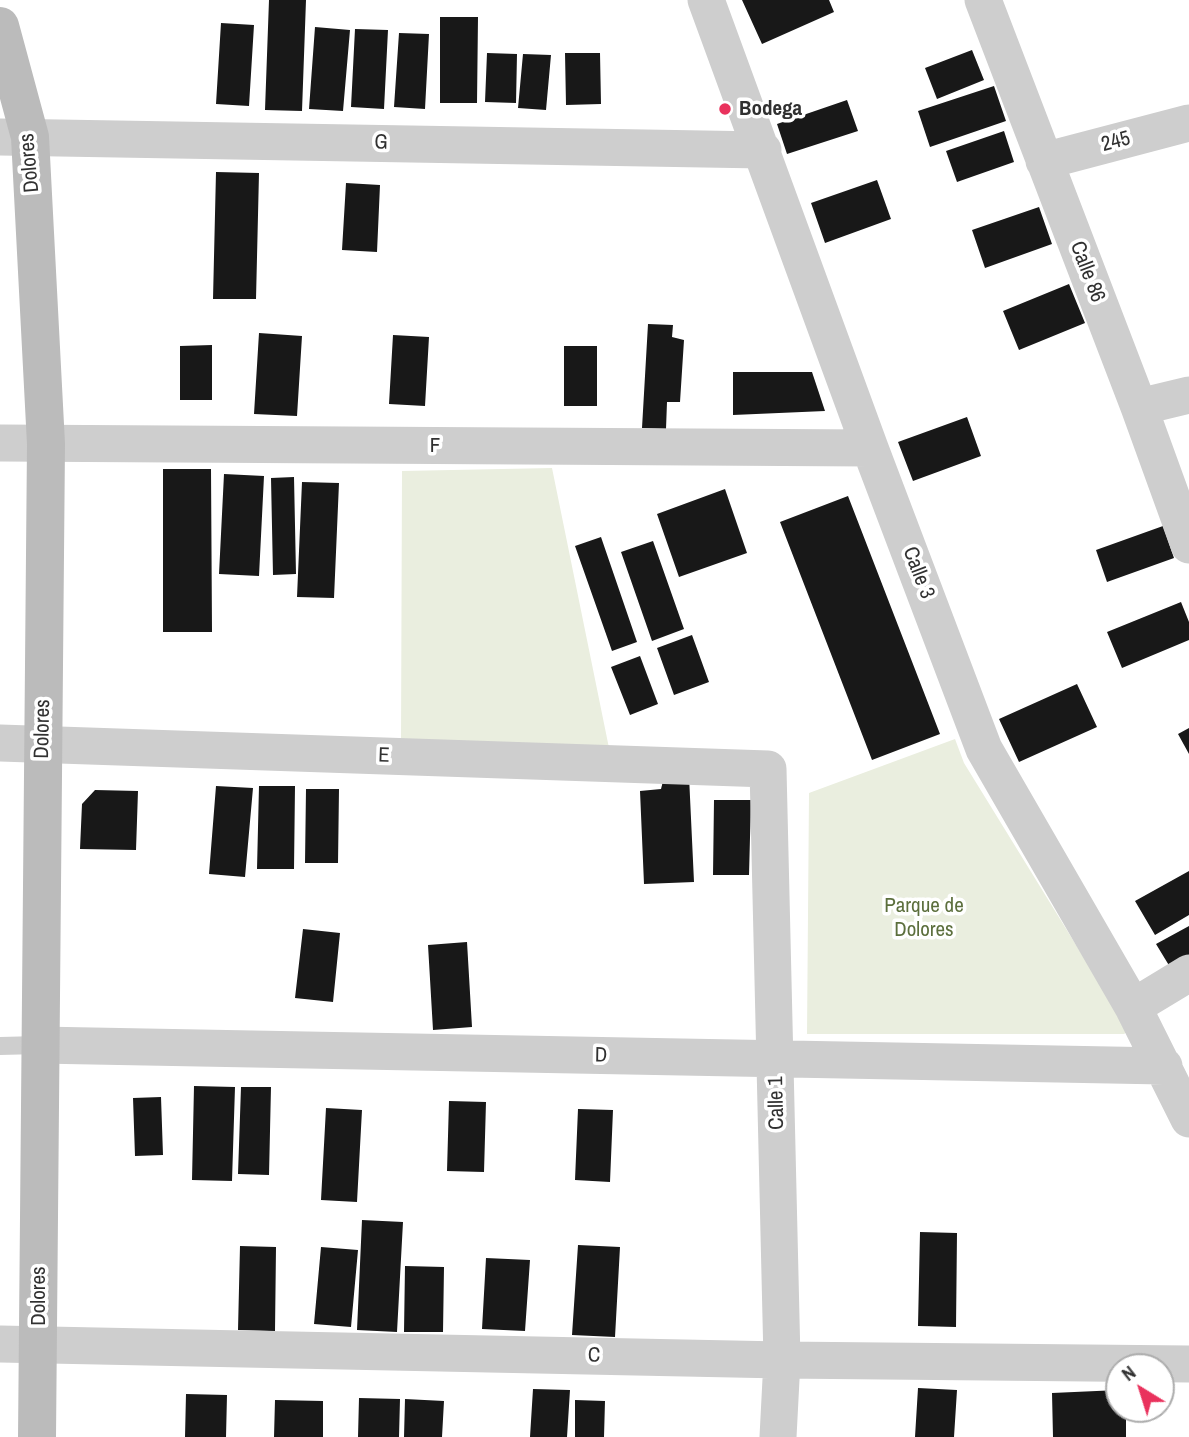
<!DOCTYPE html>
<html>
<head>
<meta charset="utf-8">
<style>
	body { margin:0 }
	#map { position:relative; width:1189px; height:1437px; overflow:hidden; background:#fff; font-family:"Archivo Narrow",sans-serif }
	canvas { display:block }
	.north { position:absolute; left:1105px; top:1353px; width:70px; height:70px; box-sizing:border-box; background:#fff; border:2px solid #adadad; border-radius:50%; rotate:322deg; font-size:19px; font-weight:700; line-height:28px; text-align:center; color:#313131 }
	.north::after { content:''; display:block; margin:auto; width:24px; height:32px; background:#e9325d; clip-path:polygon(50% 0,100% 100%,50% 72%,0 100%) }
</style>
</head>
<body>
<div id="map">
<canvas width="1189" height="1437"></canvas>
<div class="north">N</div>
</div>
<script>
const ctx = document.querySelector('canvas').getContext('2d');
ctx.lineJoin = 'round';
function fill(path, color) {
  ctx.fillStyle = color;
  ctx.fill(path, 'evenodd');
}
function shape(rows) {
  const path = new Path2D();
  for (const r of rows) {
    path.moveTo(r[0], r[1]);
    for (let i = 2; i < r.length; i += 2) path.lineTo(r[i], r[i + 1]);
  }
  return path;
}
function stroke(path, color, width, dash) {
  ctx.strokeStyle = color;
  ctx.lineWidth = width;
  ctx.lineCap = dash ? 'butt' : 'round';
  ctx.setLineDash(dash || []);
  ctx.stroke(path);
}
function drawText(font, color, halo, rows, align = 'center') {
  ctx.font = font + ' "Archivo Narrow",sans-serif';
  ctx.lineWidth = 7;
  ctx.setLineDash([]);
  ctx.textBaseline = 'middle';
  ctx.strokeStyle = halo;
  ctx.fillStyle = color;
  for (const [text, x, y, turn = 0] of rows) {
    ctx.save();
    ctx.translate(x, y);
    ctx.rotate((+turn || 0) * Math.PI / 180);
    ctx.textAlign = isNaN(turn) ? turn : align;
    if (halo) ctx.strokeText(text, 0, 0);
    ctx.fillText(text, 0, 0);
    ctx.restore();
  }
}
const green = shape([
	[552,468,609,748,401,741,402,471],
	[955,739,964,763,1129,1031,1124,1034,807,1034,809,793]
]);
const building = shape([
	[269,0,306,0,302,111,265,110],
	[742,0,829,0,834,12,762,44],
	[440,17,478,17,477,103,440,103],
	[221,23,254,25,249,106,216,104],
	[315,27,350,30,343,111,309,109],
	[355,29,388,30,384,109,351,107],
	[399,33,429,34,425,109,394,107],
	[972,50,984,80,937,99,925,68],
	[487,53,517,54,516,103,485,102],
	[565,53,600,53,601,104,566,105],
	[523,54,551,55,546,110,518,108],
	[994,86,1006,121,930,147,918,111],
	[847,100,858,131,787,154,777,124],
	[1004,131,1014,162,957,182,946,151],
	[216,172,259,173,256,299,213,299],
	[877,180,891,219,825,243,811,203],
	[346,183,380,185,377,252,342,250],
	[1039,207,1052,244,985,268,972,230],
	[1069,284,1085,323,1019,350,1003,311],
	[648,324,673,325,672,337,684,340,680,402,667,402,666,429,642,428],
	[259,333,302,336,297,416,254,414],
	[393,335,429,337,425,406,389,404],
	[212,345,212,400,180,400,180,346],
	[564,346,597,346,597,406,564,406],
	[733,372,812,372,825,411,733,415],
	[967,417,981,456,913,481,898,442],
	[163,469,211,469,212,632,163,632],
	[224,474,264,476,259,576,219,574],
	[294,477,296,574,273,575,271,478],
	[302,482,339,483,334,598,297,597],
	[725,489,747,553,679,577,657,514],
	[848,496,940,734,872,760,780,522],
	[1163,526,1174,558,1107,582,1096,550],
	[601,537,637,642,612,651,575,546],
	[653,541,684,629,652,641,621,552],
	[1181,602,1189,622,1189,640,1122,668,1107,632],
	[692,635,709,682,674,695,657,648],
	[640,656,658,704,630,715,611,667],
	[1077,684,1097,727,1019,762,999,719],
	[1189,728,1189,754,1178,734],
	[689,776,694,882,644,884,640,791,661,789,664,777],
	[216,786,253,788,245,877,209,874],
	[259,786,295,786,294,869,257,869],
	[306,789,339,789,338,863,305,863],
	[95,790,138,791,136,850,80,849,82,804],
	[714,800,751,800,749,875,713,875],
	[1189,871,1189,915,1155,935,1135,901],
	[1189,926,1189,963,1173,972,1156,944],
	[303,929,340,933,333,1002,295,998],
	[467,942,472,1027,433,1030,428,945],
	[194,1086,235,1087,232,1181,192,1180],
	[241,1087,271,1087,269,1175,238,1174],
	[161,1097,163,1155,135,1156,133,1098],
	[449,1101,486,1102,484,1172,447,1171],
	[326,1108,362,1110,357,1202,321,1200],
	[578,1109,613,1110,610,1182,575,1180],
	[362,1220,403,1222,397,1332,357,1330],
	[920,1232,957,1233,956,1327,918,1326],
	[578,1245,620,1247,615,1337,572,1335],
	[240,1246,276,1247,275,1331,238,1330],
	[321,1247,358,1250,351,1327,314,1324],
	[486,1258,530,1260,525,1331,482,1329],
	[405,1266,444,1267,443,1332,404,1332],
	[918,1388,957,1390,954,1437,915,1437],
	[533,1389,570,1390,567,1437,530,1437],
	[1119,1390,1119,1409,1126,1409,1126,1437,1053,1437,1052,1393],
	[186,1394,227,1395,226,1437,185,1437],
	[359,1398,400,1399,399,1437,358,1437],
	[405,1399,444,1401,442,1437,404,1437],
	[275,1400,323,1401,323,1437,274,1437],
	[575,1400,605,1401,604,1437,575,1437]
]);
const lane = shape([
	[0,1046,39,1045]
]);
const street = shape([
	[706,0,870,448,984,749,1133,1007,1189,1119],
	[983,0,1139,407,1189,545],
	[0,137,763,150],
	[1044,161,1189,123],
	[1139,407,1189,395],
	[0,443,870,448],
	[0,743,768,769,782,1360,778,1437],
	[1133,1007,1189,973],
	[39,1045,1164,1066],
	[0,1344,782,1360,1189,1364]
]);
const secondary = shape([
	[0,26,30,137,46,444,37,1437]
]);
const markers = [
	[725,109,7,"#e9325d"]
];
const poiNames = [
	["Bodega",739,109]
];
const streetNames = [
	["245",1116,142,-15],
	["G",381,143,1],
	["Dolores",30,163,-95],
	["Calle 86",1087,272,69],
	["F",435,446],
	["Calle 3",918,573,69],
	["Dolores",43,729,-89],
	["E",384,756,2],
	["D",601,1056,1],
	["Calle 1",777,1103,-91],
	["Dolores",39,1296,-90],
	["C",594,1356,1]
];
const parkNames = [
	["Parque de",924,906],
	["Dolores",924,930]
];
fill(green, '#eaeedf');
fill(building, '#181818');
stroke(lane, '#cecece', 18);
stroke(street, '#cecece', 37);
stroke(secondary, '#bbb', 38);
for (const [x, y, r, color] of markers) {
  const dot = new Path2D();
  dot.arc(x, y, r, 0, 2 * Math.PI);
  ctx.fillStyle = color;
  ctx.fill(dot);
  stroke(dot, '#fff', 2.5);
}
drawText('bold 21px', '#313131', '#fff', poiNames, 'left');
drawText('21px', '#313131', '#fff', streetNames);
drawText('21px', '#5c6f3d', '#fff', parkNames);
</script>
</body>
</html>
